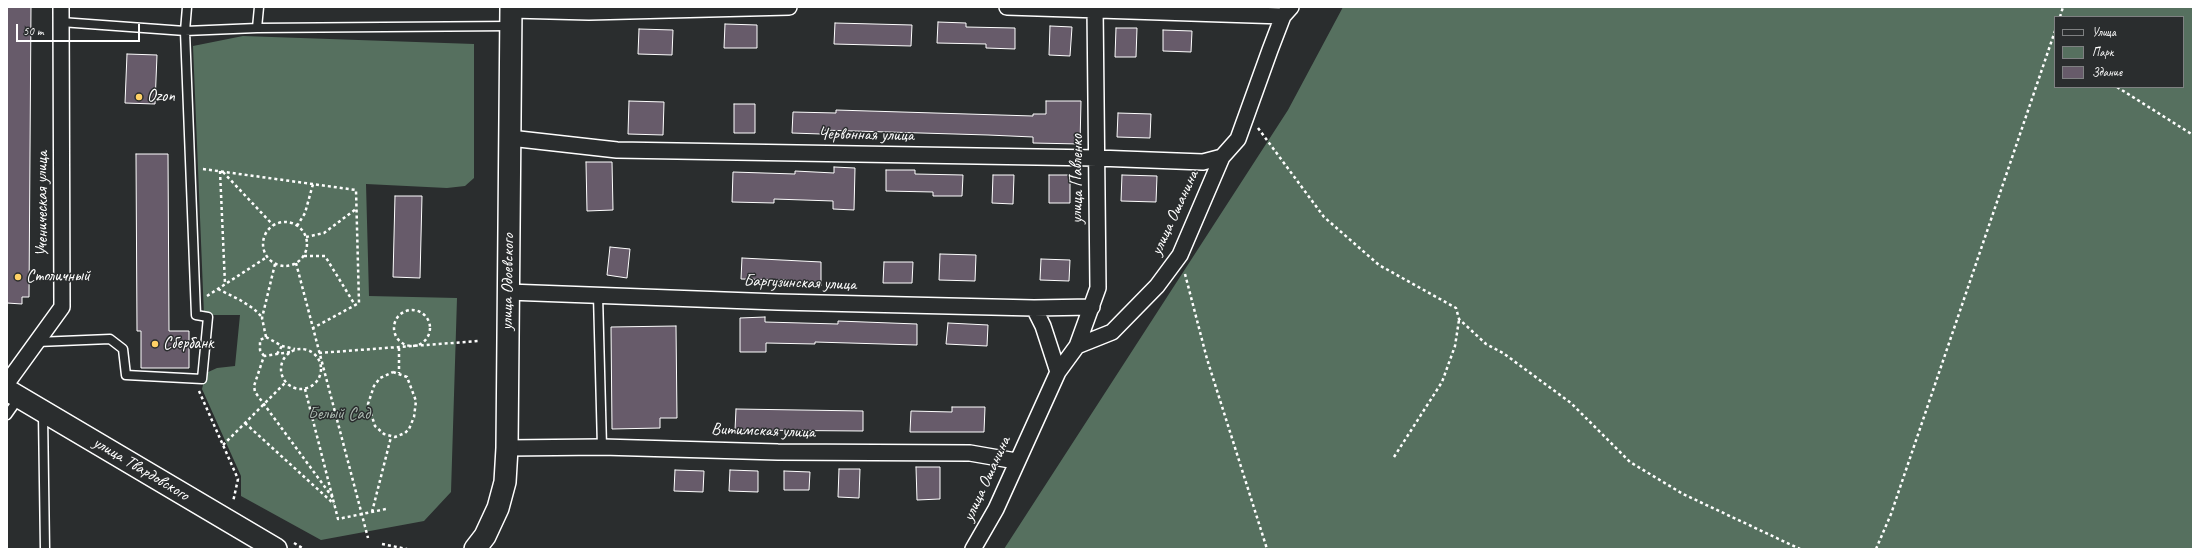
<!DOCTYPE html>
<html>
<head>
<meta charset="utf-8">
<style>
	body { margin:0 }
	#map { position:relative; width:2200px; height:556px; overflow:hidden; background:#2a2d2e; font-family:Caveat,sans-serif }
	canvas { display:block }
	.frame { position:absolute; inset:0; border:8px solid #fff; pointer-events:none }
	.legend { position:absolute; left:2054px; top:16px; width:130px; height:72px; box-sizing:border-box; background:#2a2d2e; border:1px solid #7f8182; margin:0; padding:5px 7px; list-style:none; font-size:12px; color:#fff }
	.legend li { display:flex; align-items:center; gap:8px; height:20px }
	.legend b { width:20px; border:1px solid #7f8182 }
	.scale { position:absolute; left:16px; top:24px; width:124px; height:18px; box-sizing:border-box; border:2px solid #fff; border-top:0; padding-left:5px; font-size:12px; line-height:14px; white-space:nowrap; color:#fff; -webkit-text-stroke:3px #2a2d2e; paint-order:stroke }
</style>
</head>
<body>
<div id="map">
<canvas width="2200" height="556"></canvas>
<div class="frame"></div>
<ul class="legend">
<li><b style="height:5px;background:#2a2d2e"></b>Улица</li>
<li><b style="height:11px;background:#56705f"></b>Парк</li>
<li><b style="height:11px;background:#675b6a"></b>Здание</li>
</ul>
<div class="scale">50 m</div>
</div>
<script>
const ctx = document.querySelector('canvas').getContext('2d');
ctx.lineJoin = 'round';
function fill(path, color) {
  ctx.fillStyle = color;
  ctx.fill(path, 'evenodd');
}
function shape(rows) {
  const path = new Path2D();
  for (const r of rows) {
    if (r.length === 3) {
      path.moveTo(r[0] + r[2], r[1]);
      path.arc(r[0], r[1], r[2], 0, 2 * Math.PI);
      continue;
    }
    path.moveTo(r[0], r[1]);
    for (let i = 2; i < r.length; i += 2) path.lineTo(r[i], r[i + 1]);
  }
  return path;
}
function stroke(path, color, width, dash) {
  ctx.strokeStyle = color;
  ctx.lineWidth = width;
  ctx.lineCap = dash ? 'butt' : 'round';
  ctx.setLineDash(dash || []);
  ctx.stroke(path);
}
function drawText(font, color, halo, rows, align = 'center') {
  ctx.font = font + ' Caveat,sans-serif';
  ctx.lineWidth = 3;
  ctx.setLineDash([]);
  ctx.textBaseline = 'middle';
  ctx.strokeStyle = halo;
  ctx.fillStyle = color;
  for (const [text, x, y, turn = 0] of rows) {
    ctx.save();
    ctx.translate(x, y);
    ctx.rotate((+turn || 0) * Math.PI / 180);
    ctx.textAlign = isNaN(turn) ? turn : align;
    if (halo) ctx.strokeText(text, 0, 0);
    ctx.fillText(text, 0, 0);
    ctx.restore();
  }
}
const green = shape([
	[1343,7,2193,7,2193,549,1004,549,1288,110],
	[2055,17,2183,17,2183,87,2055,87],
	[243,36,474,44,474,178,465,186,447,188,366,184,369,296,457,298,451,492,424,521,321,540,241,496,241,476,202,389,206,373,217,368,235,366,240,315,204,315,193,46]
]);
const building = shape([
	[7,7,31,7,29,297,22,297,22,304,7,303,7,7],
	[938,22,966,23,966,27,1015,28,1015,49,986,48,986,44,937,43,938,22],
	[835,23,912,25,911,46,834,44,835,23],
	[725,24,757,25,757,48,724,48,725,24],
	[1050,26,1072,27,1070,56,1049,55,1050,26],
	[1116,28,1137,28,1136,57,1115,57,1116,28],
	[639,29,673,30,672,55,638,54,639,29],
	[1163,30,1192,31,1191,52,1163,51,1163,30],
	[127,54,157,55,155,104,125,103,127,54],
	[629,101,664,102,663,135,628,134,629,101],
	[1046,101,1081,101,1080,144,1033,143,1033,137,988,135,821,130,821,134,792,133,793,112,836,113,836,110,1033,116,1033,114,1046,114,1046,101],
	[734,104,755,104,755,133,734,133,734,104],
	[1118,113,1151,114,1150,138,1117,137,1118,113],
	[136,154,168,154,169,331,189,331,189,368,141,368,141,331,137,331,136,154],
	[586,162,612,162,613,210,587,211,586,162],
	[834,167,855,168,854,210,833,209,833,201,774,199,774,203,732,202,733,172,795,174,795,171,834,173,834,167],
	[886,170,915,170,915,174,963,175,962,196,933,196,933,192,886,191,886,170],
	[993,175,1014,175,1013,204,992,203,993,175],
	[1049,175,1070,175,1070,203,1049,203,1049,175],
	[1122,175,1157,176,1156,202,1121,201,1122,175],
	[395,196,422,196,420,278,393,277,395,196],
	[610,247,630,249,627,278,607,275,610,247],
	[940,254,976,255,975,281,939,280,940,254],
	[742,258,821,262,821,286,787,285,787,280,741,279,742,258],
	[1041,259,1070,260,1069,281,1040,280,1041,259],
	[884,262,913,262,912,283,883,283,884,262],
	[765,317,765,322,838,324,838,321,917,324,917,345,815,342,815,344,766,343,766,352,740,352,740,318,765,317],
	[948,323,988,325,987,346,946,344,948,323],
	[676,326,677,418,660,418,660,428,612,429,611,327,676,326],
	[952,407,985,407,984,432,910,432,911,411,952,412,952,407],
	[736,409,863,411,863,431,735,430,736,409],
	[916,467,940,467,940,499,917,500,916,467],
	[839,469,860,469,859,498,838,497,839,469],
	[675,470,704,471,703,492,674,491,675,470],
	[730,470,758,471,758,492,729,491,730,470],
	[784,471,810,472,809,490,784,490,784,471]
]);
const path = shape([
	[2060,17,2063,7],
	[2117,87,2193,135],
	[1258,128,1324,217,1379,265,1456,308,1459,319,1486,344,1503,353,1571,403,1630,462,1683,494,1800,549],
	[203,169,356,190,359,303,313,328],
	[220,171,225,284],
	[223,172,273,225],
	[285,244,22],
	[297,226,305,213,313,184],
	[306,237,324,233,356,209],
	[304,256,325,256,355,305],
	[296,263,368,538],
	[1185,274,1207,359,1267,549],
	[218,289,240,300,254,309,262,317],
	[207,296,267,257],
	[412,328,18],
	[266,337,262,318,275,264],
	[399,348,399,373],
	[301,369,20],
	[290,352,264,356,254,386,255,392,333,498],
	[319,353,479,341],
	[277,354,282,346],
	[264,356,260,350,260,340,266,337,282,346,295,349],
	[393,372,407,377,416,401,414,417,409,429,405,433,395,437,384,434,375,426,368,404,374,386,380,378,393,372],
	[305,389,338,519,386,509],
	[199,391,238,479,233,502],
	[245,423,334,504],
	[223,445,286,382],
	[1394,457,1442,382,1455,346,1459,320],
	[372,512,391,437],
	[294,543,304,549],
	[382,544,407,549],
	[1876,549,1891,514,2055,31]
]);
const lane = shape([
	[61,22,185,31,187,7],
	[257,28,259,7],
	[598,295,602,447],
	[37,342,110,339,123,349,126,375,202,379,208,317,196,315,185,31,257,28,511,26],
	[43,414,45,549],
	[7,415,19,398]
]);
const street = shape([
	[1007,7,1283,16],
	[511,10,589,12,789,7],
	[510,138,617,150,1097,158,1203,162,1222,157],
	[508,292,778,302,1034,308,1092,307],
	[1034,308,1043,326,1058,372],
	[1077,346,1098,288,1095,7],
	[7,383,62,307,61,7],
	[507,448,602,447,778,452,970,453,1016,461],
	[973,549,996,509,1058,372,1077,346,1112,332,1157,286,1180,255,1222,157,1238,139,1270,50,1283,16,1291,7]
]);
const secondary = shape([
	[7,390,276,549],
	[475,549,485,536,498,508,505,482,507,448,511,7]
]);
const markers = [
	[139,97,4,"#ffd166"],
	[18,277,4,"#ffd166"],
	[155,344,4,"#ffd166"]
];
const poiNames = [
	["Ozon",147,97],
	["Столичный",26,277],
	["Сбербанк",163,344]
];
const streetNames = [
	["Червонная улица",866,135,1],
	["улица Павленко",1078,179,-90],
	["Ученическая улица",43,204,-90],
	["улица Ошанина",1175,213,-65],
	["улица Одоевского",508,282,-89],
	["Баргузинская улица",800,283,2],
	["Витимская улица",763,431,2],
	["улица Твардовского",141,469,31],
	["улица Ошанина",987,479,-65]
];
const parkNames = [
	["Белый Сад",339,415]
];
fill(green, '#56705f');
fill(building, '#675b6a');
stroke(building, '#fff', 1);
stroke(lane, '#fff', 11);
stroke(street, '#fff', 18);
stroke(secondary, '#fff', 24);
stroke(path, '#fff', 2.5, [3, 3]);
stroke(lane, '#2a2d2e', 8);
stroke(street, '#2a2d2e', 15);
stroke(secondary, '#2a2d2e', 21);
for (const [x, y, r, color] of markers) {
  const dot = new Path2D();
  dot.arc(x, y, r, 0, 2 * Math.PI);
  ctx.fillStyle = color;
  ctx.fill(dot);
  stroke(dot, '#2a2d2e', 1.5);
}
drawText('17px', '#fff', '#2a2d2e', poiNames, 'left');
drawText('17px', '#fff', '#2a2d2e', streetNames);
drawText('17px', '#aab8af', '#2a2d2e', parkNames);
</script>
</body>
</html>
